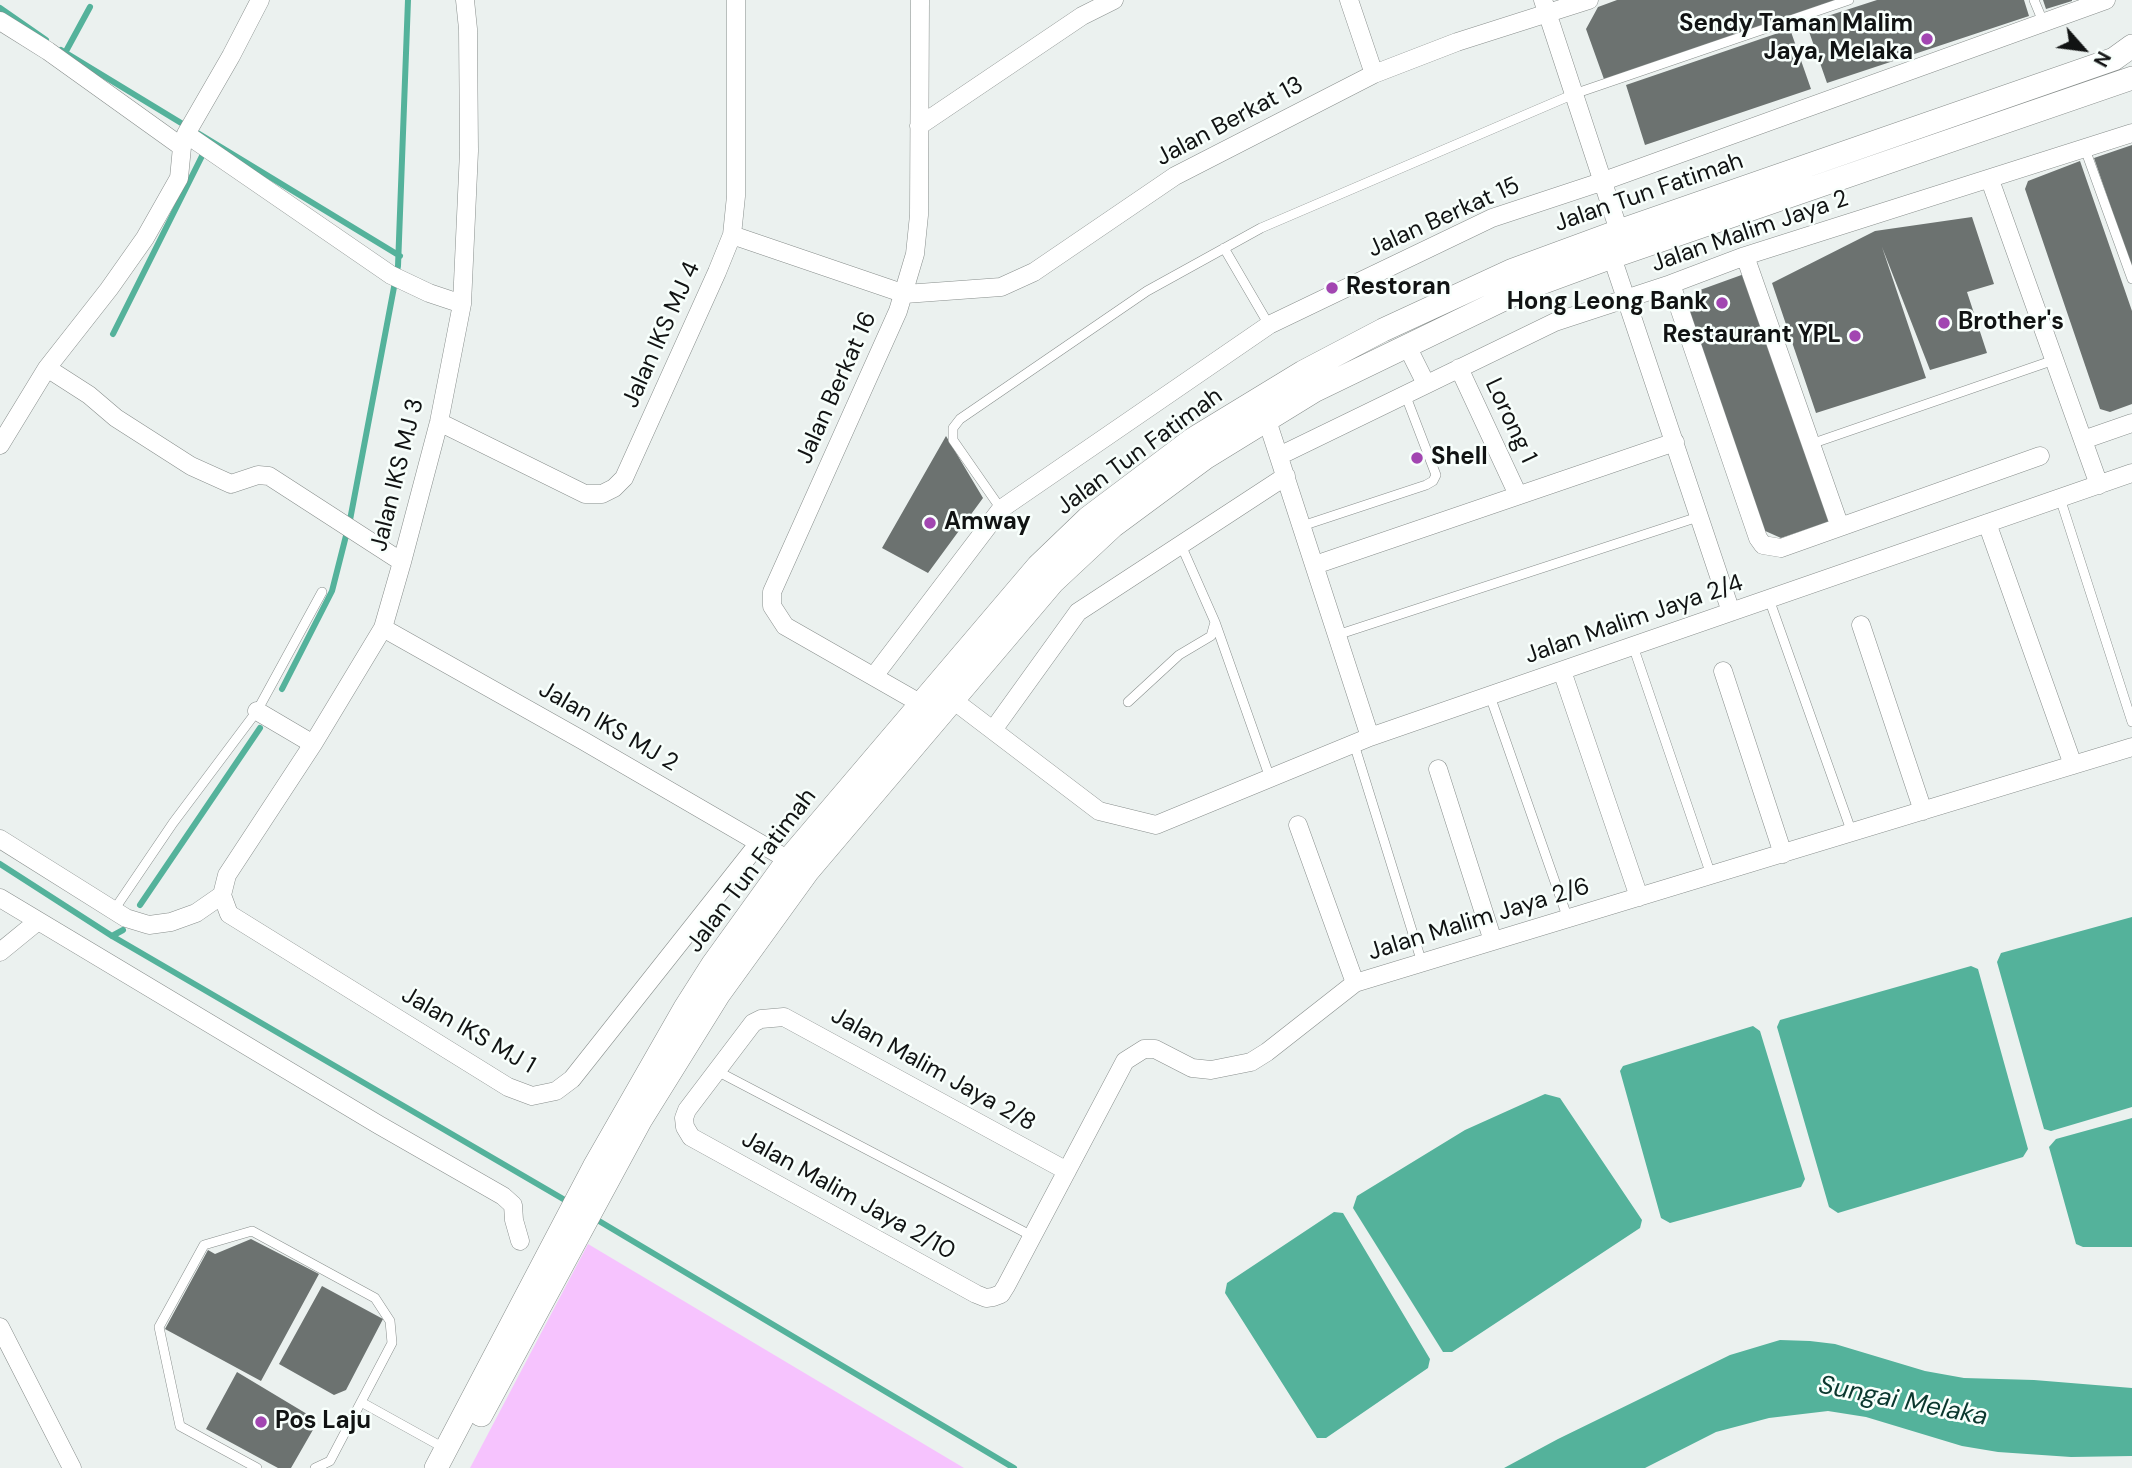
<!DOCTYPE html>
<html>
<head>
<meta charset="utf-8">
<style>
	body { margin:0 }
	#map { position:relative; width:2132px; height:1468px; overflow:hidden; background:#ebf1ef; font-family:"DM Sans",sans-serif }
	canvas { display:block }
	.north { position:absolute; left:2048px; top:14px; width:70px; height:70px; -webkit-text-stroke:5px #f8fffc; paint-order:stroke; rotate:118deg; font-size:19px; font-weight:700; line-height:28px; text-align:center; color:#111313 }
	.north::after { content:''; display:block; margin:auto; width:24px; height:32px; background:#111313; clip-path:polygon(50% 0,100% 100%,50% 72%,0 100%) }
</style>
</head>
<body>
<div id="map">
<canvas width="2132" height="1468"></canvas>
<div class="north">N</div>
</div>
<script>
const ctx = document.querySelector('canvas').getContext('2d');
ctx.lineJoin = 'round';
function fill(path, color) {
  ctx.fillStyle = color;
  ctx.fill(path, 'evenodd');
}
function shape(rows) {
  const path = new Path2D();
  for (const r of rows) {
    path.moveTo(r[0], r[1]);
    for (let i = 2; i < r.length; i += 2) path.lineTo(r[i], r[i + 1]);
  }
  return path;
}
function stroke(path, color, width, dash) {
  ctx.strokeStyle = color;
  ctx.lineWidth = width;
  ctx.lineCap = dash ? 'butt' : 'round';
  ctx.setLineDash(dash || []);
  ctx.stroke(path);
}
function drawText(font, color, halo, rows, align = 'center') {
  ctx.font = font + ' "DM Sans",sans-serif';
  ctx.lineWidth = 5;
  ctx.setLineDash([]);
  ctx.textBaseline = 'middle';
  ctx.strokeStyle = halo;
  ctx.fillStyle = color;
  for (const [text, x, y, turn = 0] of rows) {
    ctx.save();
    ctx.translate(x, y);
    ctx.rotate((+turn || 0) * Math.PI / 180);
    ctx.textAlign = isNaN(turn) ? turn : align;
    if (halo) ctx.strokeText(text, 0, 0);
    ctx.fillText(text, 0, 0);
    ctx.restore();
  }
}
const green = shape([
	[588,1244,964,1468,470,1468]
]);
const water = shape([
	[2132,917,2132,1107,2051,1131,2044,1129,1997,962,2001,953],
	[1971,966,1978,969,2028,1149,2023,1157,1838,1213,1829,1207,1777,1027,1780,1020],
	[1753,1026,1760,1031,1805,1179,1801,1187,1670,1223,1661,1218,1620,1071,1623,1066],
	[1545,1094,1560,1098,1642,1220,1640,1228,1452,1352,1443,1352,1353,1208,1357,1196,1465,1130],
	[2132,1118,2132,1247,2083,1247,2076,1244,2049,1147,2056,1139],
	[1334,1212,1343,1213,1430,1359,1428,1368,1326,1438,1317,1438,1225,1293,1227,1283],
	[1780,1340,1810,1341,1835,1344,1925,1371,1964,1378,2034,1380,2132,1388,2132,1456,2071,1457,1998,1452,1962,1446,1866,1417,1828,1411,1769,1418,1716,1432,1645,1468,1504,1468,1558,1439,1730,1355]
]);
const stream = shape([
	[0,8,46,40],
	[61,50,400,256],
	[65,53,90,7],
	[113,334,205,150],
	[282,689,332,591,350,520,398,266,408,0],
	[0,864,112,936,570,1203],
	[140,905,260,728],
	[112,936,123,930],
	[594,1218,1014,1468]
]);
const building = shape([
	[1617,0,1839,0,1605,82,1586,29,1598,7],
	[1877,0,2024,0,2029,16,1827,83,1806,23],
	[2043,0,2072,0,2072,1,2046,9],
	[1790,29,1811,89,1645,145,1626,85],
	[2132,145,2132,269,2094,158],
	[2080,161,2132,311,2132,404,2110,412,2100,409,2025,189,2028,181],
	[1972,217,1994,284,1967,292,1987,353,1930,370,1882,247,1926,378,1816,413,1772,283,1875,231],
	[1747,273,1831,521,1781,538,1763,530,1688,309,1700,290],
	[946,436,983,498,928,573,882,548],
	[251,1239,319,1274,261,1381,165,1329,208,1250,215,1254],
	[322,1286,383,1319,346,1390,334,1395,279,1364],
	[237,1372,312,1417,314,1428,291,1468,278,1468,206,1429]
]);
const service = shape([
	[2034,0,2044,24],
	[2085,149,2132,279],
	[1224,248,1269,325],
	[1811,444,2054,360],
	[2060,498,2132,722],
	[1001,509,953,440,953,428,960,419,1147,291,1261,228,1574,94,1849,0],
	[1302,526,1426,485,1433,481,1436,475,1405,394],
	[1769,599,1852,833],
	[1215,622,1270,778],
	[1337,635,1698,517],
	[1633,646,1711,875],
	[1490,696,1568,919],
	[1128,702,1179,655,1211,636,1215,622,1181,545],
	[1354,744,1422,963],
	[114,910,173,823,257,711,322,592],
	[717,1071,1032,1236],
	[361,1402,444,1448],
	[257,1468,180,1426,159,1327,204,1245,252,1231,375,1298,390,1321,392,1343,330,1461,315,1468]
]);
const minor = shape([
	[465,0,468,29,469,151,462,304,439,422,402,562,383,628,313,744,227,875,222,895,229,914,508,1087,532,1096,556,1091,572,1079,758,844],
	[920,0,919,215,915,254,898,311,772,592,772,606,785,626,932,710],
	[1349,0,1374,74],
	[1543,0,1619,231],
	[0,21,48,51,182,147],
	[919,126,1082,16,1114,0],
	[186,134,391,275,429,293,462,304],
	[1990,180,2099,485],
	[732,235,905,294,1001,287,1034,272,1175,176,1374,74,1457,42,1589,0],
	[1745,256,1840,527],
	[1612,257,1731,612],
	[1671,284,1758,538,1763,545,1781,548,2040,456],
	[1407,346,1426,384],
	[47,368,89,395,116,418,191,466,231,484,258,475,269,476,402,562],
	[1459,368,1518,495],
	[1263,408,1370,737],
	[439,422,585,494,602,494,614,488,624,478,717,272,732,235,736,196,736,0],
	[2083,440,2132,423],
	[0,445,47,368,109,289,145,238,179,178,182,147,186,134,231,56,260,0],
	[1279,456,1555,322,1671,284,1745,256,2132,133],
	[1987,523,2073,765],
	[1315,565,1675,442],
	[1861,625,1923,811],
	[383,628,582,740,799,866],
	[1562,671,1639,897],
	[1723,671,1783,854],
	[874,676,1001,509,1269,325,1492,218,1601,182,2106,0],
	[953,700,1099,811,1156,825,1370,737,2132,473],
	[257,711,313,744],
	[993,730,1078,612,1286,476],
	[1438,769,1493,941],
	[1298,825,1355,983],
	[0,839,126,918,149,925,171,922,196,913,222,895],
	[0,898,379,1125,503,1196,513,1205,514,1220,520,1241],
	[0,952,38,921],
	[1067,1171,784,1017,761,1019,753,1023,687,1110,684,1118,685,1127,691,1137,976,1294,986,1298,993,1297,1001,1294,1006,1286,1125,1061,1144,1049,1155,1049,1192,1068,1211,1070,1251,1062,1267,1052,1355,983,2132,747],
	[0,1327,72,1468]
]);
const secondary = shape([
	[481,1415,640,1121,719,994,808,871,1053,582,1113,526,1205,458,1314,391,1525,289,1612,257,2132,78],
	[436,1468,594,1167,685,1008,713,964,788,860,1038,566,1088,518,1193,439,1303,372,1383,330,1513,270,1619,231,2114,59,2132,46]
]);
const markers = [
	[1927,39,7,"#a246b1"],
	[1332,288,7,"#a246b1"],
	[1722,303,7,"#a246b1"],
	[1944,323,7,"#a246b1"],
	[1855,336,7,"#a246b1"],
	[1417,458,7,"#a246b1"],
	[930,523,7,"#a246b1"],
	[261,1422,7,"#a246b1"]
];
const poiNames = [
	["Sendy Taman Malim",1913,25,"right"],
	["Jaya, Melaka",1913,53,"right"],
	["Restoran",1346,288],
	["Hong Leong Bank",1708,303,"right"],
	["Brother's",1958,323],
	["Restaurant YPL",1841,336,"right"],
	["Shell",1431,458],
	["Amway",944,523],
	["Pos Laju",275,1422]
];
const streetNames = [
	["Jalan Berkat 13",1230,122,-28],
	["Jalan Tun Fatimah",1649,193,-19],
	["Jalan Berkat 15",1444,218,-24],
	["Jalan Malim Jaya 2",1750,232,-19],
	["Jalan IKS MJ 4",662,335,-66],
	["Jalan Berkat 16",837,388,-66],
	["Lorong 1",1510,421,65],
	["Jalan Tun Fatimah",1140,452,-36],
	["Jalan IKS MJ 3",398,475,-76],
	["Jalan Malim Jaya 2/4",1634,620,-19],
	["Jalan IKS MJ 2",608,727,30],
	["Jalan Tun Fatimah",752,871,-53],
	["Jalan Malim Jaya 2/6",1479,920,-17],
	["Jalan IKS MJ 1",468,1031,30],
	["Jalan Malim Jaya 2/8",933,1070,29],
	["Jalan Malim Jaya 2/10",848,1196,29]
];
const waterNames = [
	["Sungai Melaka",1903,1402,11]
];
fill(green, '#f6c3fe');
fill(water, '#54b29b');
stroke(stream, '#54b29b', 6);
fill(building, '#6c7270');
stroke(service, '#888e8c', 10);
stroke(minor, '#888e8c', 19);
stroke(secondary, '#888e8c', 24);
stroke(service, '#fff', 9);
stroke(minor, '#fff', 18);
stroke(secondary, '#fff', 23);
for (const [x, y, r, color] of markers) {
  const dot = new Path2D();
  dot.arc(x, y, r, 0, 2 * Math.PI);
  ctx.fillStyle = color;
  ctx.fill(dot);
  stroke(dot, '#f8fffc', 2.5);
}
drawText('bold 24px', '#111313', '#f8fffc', poiNames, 'left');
drawText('24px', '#111313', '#f8fffc', streetNames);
drawText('italic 26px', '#0b372e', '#f8fffc', waterNames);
</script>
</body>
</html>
